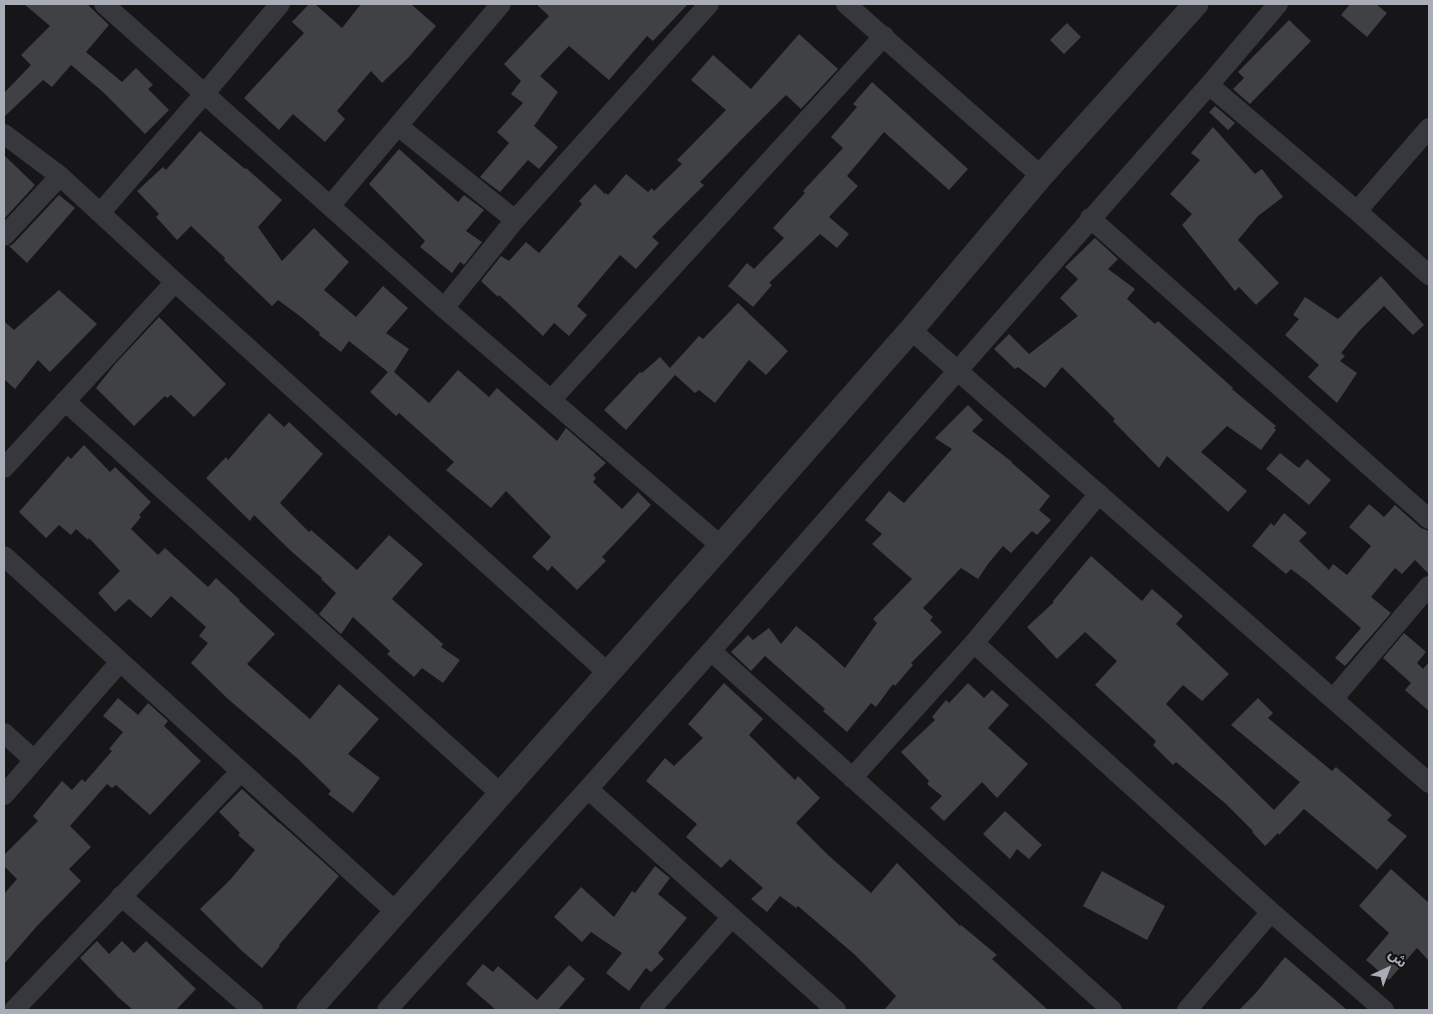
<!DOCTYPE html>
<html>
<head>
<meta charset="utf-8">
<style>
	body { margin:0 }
	#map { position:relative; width:1433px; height:1014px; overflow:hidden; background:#161618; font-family:Lato,"Noto Sans Arabic",sans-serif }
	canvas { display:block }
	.frame { position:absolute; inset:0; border:5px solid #a8adb8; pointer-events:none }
	.north { position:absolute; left:1363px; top:944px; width:50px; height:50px; -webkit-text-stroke:4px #111113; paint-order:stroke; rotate:43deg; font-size:14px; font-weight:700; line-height:20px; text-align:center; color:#a8adb8 }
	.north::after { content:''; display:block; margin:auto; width:18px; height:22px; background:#a8adb8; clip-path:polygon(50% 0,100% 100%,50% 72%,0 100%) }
</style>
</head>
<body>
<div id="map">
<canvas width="1433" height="1014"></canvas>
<div class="frame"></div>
<div class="north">ش</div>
</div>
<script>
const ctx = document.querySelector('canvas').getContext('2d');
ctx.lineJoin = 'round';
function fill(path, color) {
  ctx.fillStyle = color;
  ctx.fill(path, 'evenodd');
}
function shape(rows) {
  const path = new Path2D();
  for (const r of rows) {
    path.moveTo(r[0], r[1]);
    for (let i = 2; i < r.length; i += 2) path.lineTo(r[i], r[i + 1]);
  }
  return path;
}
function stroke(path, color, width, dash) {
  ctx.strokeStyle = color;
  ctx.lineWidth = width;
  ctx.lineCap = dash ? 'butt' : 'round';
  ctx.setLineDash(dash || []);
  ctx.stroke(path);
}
const building = shape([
	[24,4,87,4,109,25,86,52,122,82,136,68,153,85,148,89,169,110,145,134,103,92,71,65,52,87,43,80,4,117,4,93,31,65,21,55,50,26],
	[309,4,315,4,342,28,361,4,411,4,436,26,408,58,382,83,371,71,337,111,345,119,325,142,293,114,279,130,244,98,304,33,292,22],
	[536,4,688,4,653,41,647,36,609,80,569,46,540,76,558,92,534,126,558,147,539,169,528,160,500,192,480,177,509,143,497,132,523,103,511,94,521,81,504,64,549,16],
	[1350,4,1376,4,1387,13,1367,37,1341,15],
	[1289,20,1311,41,1250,104,1233,89,1244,78,1238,72],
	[1067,23,1081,37,1064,54,1050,40],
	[799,34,838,69,801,109,786,95,740,141,700,182,704,185,652,237,659,243,636,269,620,255,577,306,587,315,569,336,554,323,543,336,499,295,498,297,481,281,501,256,509,261,526,242,539,253,582,204,579,201,595,184,605,194,606,193,608,195,626,174,648,192,652,188,654,191,682,164,677,160,726,110,691,80,713,55,751,89],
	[872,82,968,169,949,190,884,132,847,176,858,186,829,217,849,234,837,248,820,234,769,283,772,285,753,307,728,286,747,263,754,269,784,238,773,228,805,193,803,191,843,148,831,137,857,107,853,104],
	[1215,106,1235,123,1228,130,1209,112],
	[1213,127,1255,174,1262,169,1283,197,1258,216,1238,240,1279,283,1256,305,1239,287,1235,291,1182,225,1192,214,1170,194,1200,160,1191,153],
	[200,131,245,169,246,168,282,200,258,227,282,261,314,228,349,262,324,290,356,317,383,286,408,308,386,333,409,349,394,372,429,403,458,370,489,397,497,388,557,441,566,428,606,463,593,475,596,478,593,482,622,509,638,492,651,505,602,557,606,561,577,590,552,566,548,571,532,557,551,537,506,491,491,508,446,470,454,462,399,413,396,416,370,392,388,372,349,341,341,352,319,335,320,333,301,317,278,300,272,306,224,260,225,258,191,226,177,240,156,217,159,214,137,191,163,167,166,170],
	[399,149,458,202,464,195,484,210,466,231,482,242,464,265,460,262,452,273,420,247,425,241,369,184],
	[4,155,35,185,4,219],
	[59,195,75,208,27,263,9,246,13,244],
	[1095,238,1118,259,1108,269,1135,289,1127,299,1155,324,1158,321,1233,388,1232,389,1276,426,1274,428,1276,430,1261,450,1227,426,1201,452,1247,491,1228,512,1167,456,1159,468,1113,421,1115,419,1062,367,1045,388,1018,367,1015,369,994,349,1009,334,1029,354,1078,316,1060,298,1078,279,1065,267],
	[1381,276,1424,325,1413,335,1384,306,1360,330,1341,353,1345,356,1340,361,1357,373,1337,403,1308,377,1319,365,1285,335,1299,319,1293,315,1305,297,1338,319],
	[59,290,97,324,50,372,38,360,15,389,4,379,4,321,14,330],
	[738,303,788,351,766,375,749,360,715,403,699,390,695,393,675,375,626,430,604,410,640,372,642,373,660,357,670,368,699,336,703,339],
	[159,317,226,384,194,417,171,395,167,398,165,396,134,426,96,388,115,364],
	[968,405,983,420,972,431,1012,462,1012,463,1050,496,1039,510,1051,520,1037,535,1032,531,1011,553,1003,546,988,564,978,579,961,568,923,608,933,617,930,620,942,632,911,663,913,665,895,686,893,684,876,707,871,703,847,732,823,711,825,709,765,656,751,671,731,652,748,635,753,640,769,628,781,644,796,626,817,643,845,668,877,623,873,619,912,579,872,544,882,534,865,520,889,491,904,503,952,449,935,438],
	[269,413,284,427,289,422,323,454,280,503,309,532,311,530,357,570,389,535,423,564,392,599,443,644,441,647,460,660,443,683,422,668,414,677,387,654,390,651,353,617,341,634,319,614,336,593,321,579,322,578,292,552,254,515,250,521,206,478,226,457,228,460],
	[84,445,110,472,115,467,151,502,139,515,141,517,131,529,158,555,165,548,208,587,216,578,240,600,239,601,275,634,247,664,310,719,339,684,379,719,348,754,380,778,353,813,328,794,331,791,298,759,228,699,191,663,208,643,199,636,206,627,171,596,151,618,129,599,115,612,98,593,120,571,89,538,88,540,76,529,71,535,59,525,46,538,19,512,68,456,71,459],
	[1280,453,1299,468,1307,459,1331,480,1309,505,1266,469],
	[1369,504,1384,517,1395,505,1421,528,1429,531,1429,574,1415,560,1402,574,1395,568,1371,597,1391,613,1345,666,1335,658,1361,628,1308,582,1291,569,1286,574,1252,546,1271,523,1274,526,1284,513,1307,533,1299,541,1329,570,1333,564,1347,575,1371,546,1349,527],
	[1091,556,1142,601,1152,589,1183,616,1176,624,1229,674,1202,701,1183,685,1166,704,1274,810,1300,782,1231,725,1258,698,1273,713,1268,718,1332,771,1336,767,1392,815,1387,820,1407,836,1377,870,1304,809,1279,835,1278,833,1265,846,1252,832,1253,831,1226,804,1176,762,1173,765,1153,745,1156,741,1095,685,1117,661,1085,632,1057,659,1027,627,1054,602,1053,601],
	[1404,633,1426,652,1417,663,1423,669,1429,662,1429,711,1405,690,1411,683,1383,658],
	[724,683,763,719,749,735,795,780,798,776,820,798,796,823,827,854,871,893,897,863,960,926,961,925,997,955,992,959,1048,1010,884,1010,896,996,854,954,798,906,796,908,780,896,767,912,751,899,763,888,730,859,721,868,686,837,697,824,646,781,665,758,674,766,703,738,688,724],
	[968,683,984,698,992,690,1009,705,988,728,1028,764,997,798,982,782,944,821,930,808,942,796,927,784,929,781,901,752,935,720,932,717,946,700,949,703],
	[118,698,138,715,148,703,168,721,164,726,201,761,150,815,116,785,112,788,107,784,70,826,91,847,69,869,81,881,37,926,4,964,4,894,17,879,4,866,4,855,38,821,33,816,62,781,72,790,82,779,85,782,112,751,109,749,123,732,103,716],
	[242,789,279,823,280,823,339,876,279,945,280,946,262,968,242,951,200,909,230,880,255,850,238,835,240,833,219,812],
	[1005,811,1042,845,1029,859,1017,849,1010,859,983,834],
	[655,866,670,878,658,894,687,918,658,953,664,959,651,972,646,968,629,991,606,973,622,953,591,932,582,942,554,917,581,887,614,917,632,891,635,893],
	[1391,869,1429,903,1429,961,1417,948,1389,980,1366,960,1389,933,1359,906],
	[1102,871,1165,906,1147,940,1083,906],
	[97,941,109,954,122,941,134,953,146,941,196,989,176,1010,133,1010,119,998,80,958],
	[1285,957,1347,1010,1239,1010,1255,994],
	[483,964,493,972,498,966,537,1000,569,965,585,979,558,1010,496,1010,466,984]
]);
const minor = shape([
	[104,4,444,308,721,546],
	[846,4,1041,176],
	[1209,85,1357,211,1429,275],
	[398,126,515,220],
	[4,134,60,176,175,282,608,673],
	[330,206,501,4],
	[1357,211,1429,128],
	[100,213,205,93,280,4],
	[1090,218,1429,519],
	[4,236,60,176],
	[444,308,515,220,709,4],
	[911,330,1429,783],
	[551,400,884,36],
	[65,401,501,794],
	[4,468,175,282],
	[4,556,396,912],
	[974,643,1271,912,1384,1010],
	[711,651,588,789,836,1010],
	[1333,699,1429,586],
	[4,733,34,760],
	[852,778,974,643,1099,494],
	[4,795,120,662],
	[121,896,253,1010],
	[14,1010,241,771],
	[387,1010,588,789],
	[650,1010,732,917],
	[1112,1010,711,651,1209,85,1278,4],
	[1187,1010,1271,912]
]);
const tertiary = shape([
	[309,1010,721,546,911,330,1041,176,1196,4]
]);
fill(building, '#404145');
stroke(minor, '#37383d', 20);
stroke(tertiary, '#37383d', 25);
</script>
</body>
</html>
